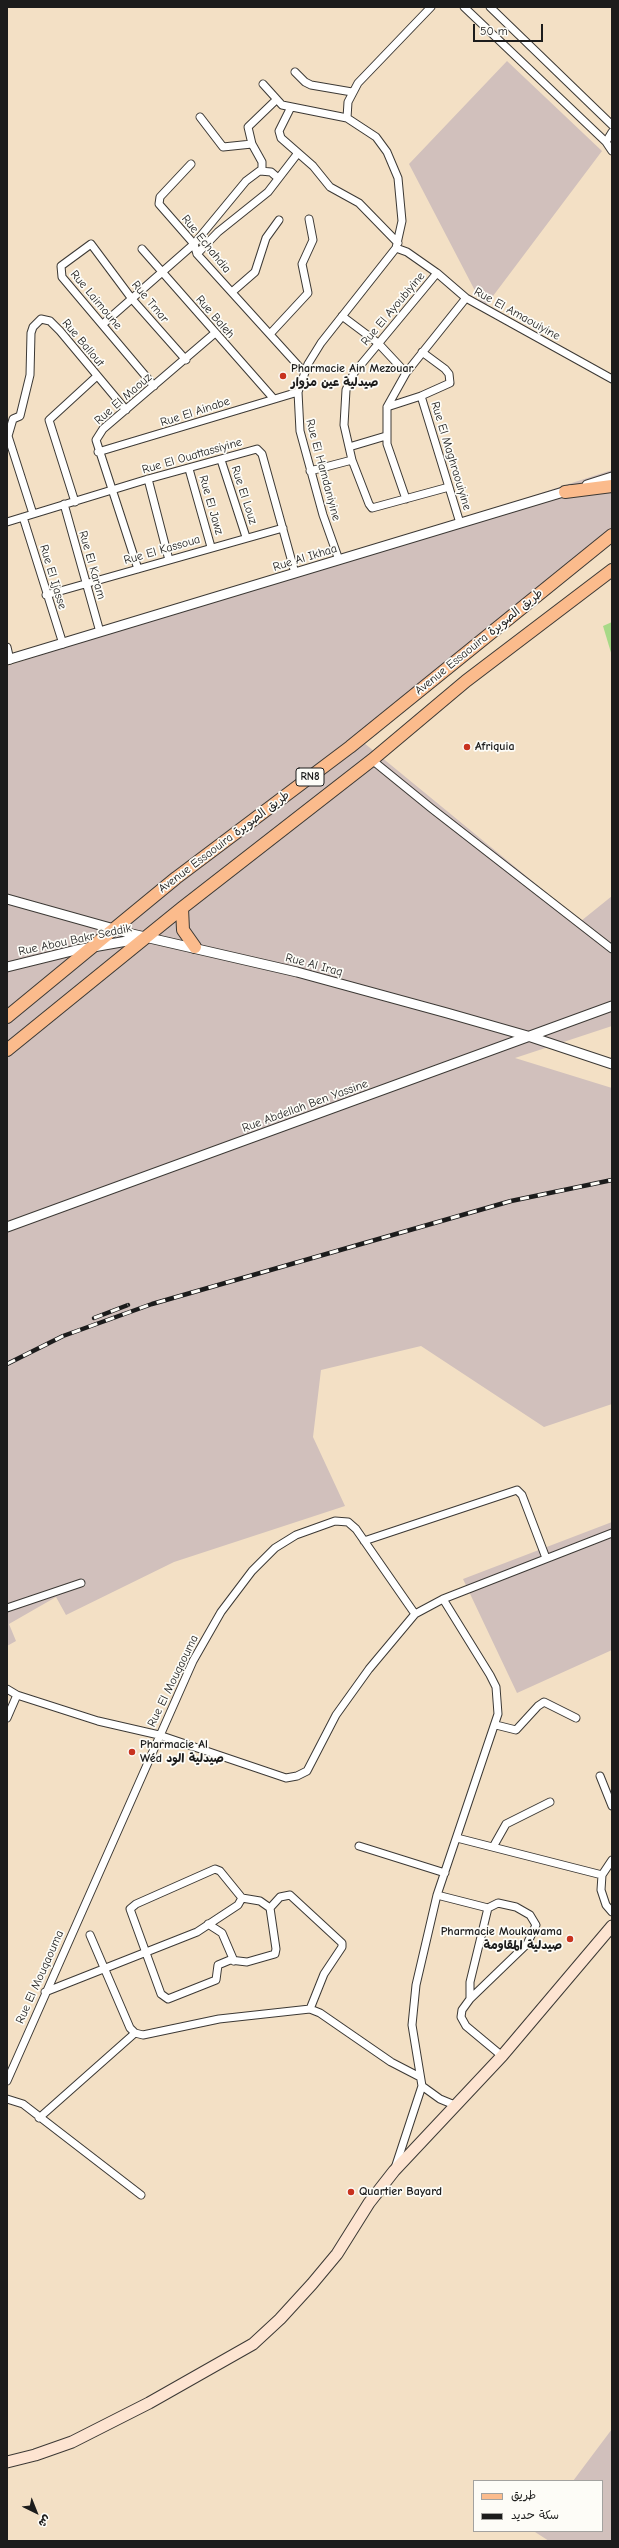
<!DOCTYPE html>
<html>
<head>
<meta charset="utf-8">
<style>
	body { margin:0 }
	#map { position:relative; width:619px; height:2548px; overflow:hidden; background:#f3e0c5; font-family:"Comic Neue","Playpen Sans Arabic",sans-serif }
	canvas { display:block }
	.frame { position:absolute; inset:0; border:8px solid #1c1c1c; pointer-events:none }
	.legend { position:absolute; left:473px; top:2480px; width:130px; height:52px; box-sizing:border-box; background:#fdfcf7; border:1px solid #a3a29f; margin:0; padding:5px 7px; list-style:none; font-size:12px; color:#1c1c1c }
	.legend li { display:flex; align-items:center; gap:8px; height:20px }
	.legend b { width:20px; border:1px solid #a3a29f }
	.north { position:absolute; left:16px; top:2492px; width:40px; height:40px; -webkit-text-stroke:3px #fdfcf7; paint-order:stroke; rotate:137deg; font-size:11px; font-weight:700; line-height:16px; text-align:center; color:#1c1c1c }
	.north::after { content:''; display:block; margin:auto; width:14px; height:18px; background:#1c1c1c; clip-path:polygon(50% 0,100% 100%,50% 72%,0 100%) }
	.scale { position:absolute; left:473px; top:24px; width:70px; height:18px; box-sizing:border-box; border:2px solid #1c1c1c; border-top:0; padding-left:5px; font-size:12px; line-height:14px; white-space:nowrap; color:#1c1c1c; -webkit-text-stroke:3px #fdfcf7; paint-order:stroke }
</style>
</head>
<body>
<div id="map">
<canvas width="619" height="2548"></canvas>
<div class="frame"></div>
<ul class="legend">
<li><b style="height:5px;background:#fbbb8c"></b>طريق</li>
<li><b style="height:5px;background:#1c1c1c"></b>سكة حديد</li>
</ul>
<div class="north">ش</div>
<div class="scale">50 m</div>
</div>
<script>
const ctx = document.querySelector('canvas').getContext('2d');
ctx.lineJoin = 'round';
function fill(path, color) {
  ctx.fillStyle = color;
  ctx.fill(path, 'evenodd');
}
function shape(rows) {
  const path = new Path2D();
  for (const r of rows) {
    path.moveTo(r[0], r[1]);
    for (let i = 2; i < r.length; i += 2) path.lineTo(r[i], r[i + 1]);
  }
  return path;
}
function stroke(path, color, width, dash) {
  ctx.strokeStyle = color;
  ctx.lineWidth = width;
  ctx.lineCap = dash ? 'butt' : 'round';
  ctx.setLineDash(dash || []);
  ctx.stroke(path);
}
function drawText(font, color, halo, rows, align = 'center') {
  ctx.font = font + ' "Comic Neue","Playpen Sans Arabic",sans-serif';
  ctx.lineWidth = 3.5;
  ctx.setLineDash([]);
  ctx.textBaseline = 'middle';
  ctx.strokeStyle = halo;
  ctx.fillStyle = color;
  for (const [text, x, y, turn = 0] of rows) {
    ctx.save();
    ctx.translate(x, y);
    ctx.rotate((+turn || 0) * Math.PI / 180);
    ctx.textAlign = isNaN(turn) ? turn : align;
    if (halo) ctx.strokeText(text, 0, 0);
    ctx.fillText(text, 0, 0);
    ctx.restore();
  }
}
const industrial = shape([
	[507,61,602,151,484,308,409,164],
	[612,470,612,528,530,603,358,738,581,921,612,896,612,1026,515,1058,612,1088,612,1404,544,1427,421,1346,321,1370,313,1437,345,1506,174,1562,66,1615,56,1597,9,1624,16,1641,7,1646,7,666],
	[612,1522,612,1650,517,1693,463,1579],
	[612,2429,612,2541,549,2541,535,2532,602,2531,602,2481,573,2481]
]);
const green = shape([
	[612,622,612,656,603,626]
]);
const minor = shape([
	[464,7,606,142],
	[490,7,612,125],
	[295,72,305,82,311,85,352,92],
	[263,84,282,105,347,118,376,137,387,152,398,178,402,221,396,248,321,343,308,364,298,392,300,431,323,515,339,560],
	[291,107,279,131,281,138,313,166,330,187,359,203,398,243],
	[347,118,348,102,358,83,431,7],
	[612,132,606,142,612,151],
	[252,144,248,127,276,100],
	[191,164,160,197,159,204,194,244,197,254,304,372],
	[260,171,271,172,278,178],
	[396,248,407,252,437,273,466,298,612,379],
	[142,249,273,398],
	[197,254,218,232,268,192,298,153],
	[437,273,354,373,346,390,344,425,352,460,369,504,372,508,449,487],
	[232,292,255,272,266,238,279,220],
	[342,316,378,343,406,373],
	[103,324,194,244,246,181,262,169,262,162,252,144,223,147,200,117],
	[270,334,308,293,302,264,313,240,309,219],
	[154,386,62,277,61,266,91,244,132,299,186,360],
	[421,396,460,523],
	[387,407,421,396,450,383,449,374,445,369,422,352],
	[8,436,13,419,20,416,30,375,31,333,33,327,41,319,50,321,60,331,126,410],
	[8,436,33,514],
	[349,447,386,436],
	[98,452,298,392],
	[221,460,246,537],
	[189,469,211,547],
	[310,471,352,460],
	[148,479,169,560],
	[406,499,387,444,387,407,406,373,466,298],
	[75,502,49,420,97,376],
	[64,504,100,632],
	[23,517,63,644],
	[7,522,148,479,257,449,262,454,295,573],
	[138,569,96,440,103,429,215,333],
	[46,595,283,528],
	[7,647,10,660],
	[372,760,431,808,612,949],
	[364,1541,517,1490,522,1495,546,1558],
	[7,1608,81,1583],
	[7,1689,17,1695],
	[7,1718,17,1695,98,1721,159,1735,286,1778,297,1776,307,1771,336,1715,369,1669,415,1614,443,1599,612,1533],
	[496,1725,516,1730,538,1706,544,1702,576,1718],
	[600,1776,612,1806],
	[457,1838,602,1875],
	[359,1846,445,1873],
	[493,1847,506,1824,550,1802],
	[612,1860,602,1875,601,1890,606,1905,612,1912],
	[437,1895,488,1908],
	[270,1908,260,1901,242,1898,220,1871,215,1869,136,1904,130,1909,161,1994,168,1999,216,1980,218,1965,230,1960,247,1962,275,1954,276,1949,270,1908,280,1897,290,1895,342,1943,342,1947,324,1974,310,2009],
	[208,1924,222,1933,234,1961],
	[90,1935,130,2028,135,2033,143,2035,219,2019,310,2009,320,2013,391,2062,420,2077],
	[45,1992,197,1932,238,1905,242,1898],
	[470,1999,527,1944,536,1925,530,1915,516,1907,498,1903,488,1908,470,1982,470,1999,462,2010,461,2017,466,2026,502,2056],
	[7,2081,193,1661,221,1612,252,1571,275,1548,296,1535,335,1521,348,1522,356,1529,415,1614],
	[422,2086,440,2099,457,2106],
	[7,2099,23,2104,141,2195],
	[39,2118,135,2033],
	[395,2168,422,2086,412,2025,416,1985,437,1895,498,1714,496,1687,490,1675,443,1599]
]);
const tertiary = shape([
	[587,485,612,477],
	[7,660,570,490],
	[7,899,132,934,297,972,447,1013,531,1037,612,1064],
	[7,967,76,950,144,938],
	[7,1227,612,1006]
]);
const secondary = shape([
	[7,2462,35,2455,72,2442,149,2403,253,2344,280,2319,312,2284,337,2254,369,2203,394,2171,502,2056,612,1926]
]);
const primary = shape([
	[565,492,612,486],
	[182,908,183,930,195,947],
	[7,1017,176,878,350,747,612,535],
	[7,1050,182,908,372,760,466,681,612,570]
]);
const rail = shape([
	[94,1318,128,1305],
	[7,1364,63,1336,152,1304,511,1201,612,1180]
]);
const markers = [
	[283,376,4,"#c8321e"],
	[467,747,4,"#c8321e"],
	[132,1752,4,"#c8321e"],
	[570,1939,4,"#c8321e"],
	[351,2192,4,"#c8321e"]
];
const shields = [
	[310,777,28]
];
const shieldNames = [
	["RN8",310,777]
];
const streetNames = [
	["Rue Echahdia",206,244,51],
	["Rue Laimoune",96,300,50],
	["Rue Tmar",150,302,50],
	["Rue El Ayoubiyine",393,309,-50],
	["Rue El Amaouiyine",517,314,29],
	["Rue Baleh",215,317,49],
	["Rue Ballout",83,343,50],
	["Rue El Maouz",123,399,-41],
	["Rue El Ainabe",195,412,-18],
	["Rue El Ouattassiyine",192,456,-16],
	["Rue El Maghraouiyine",451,456,73],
	["Rue El Hamdaniyine",323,470,75],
	["Rue El Louz",244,495,72],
	["Rue El Jawz",211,505,74],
	["Rue El Kassoua",162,550,-16],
	["Rue Al Ikhaa",305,558,-17],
	["Rue El Karam",92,565,74],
	["Rue El Ijasse",53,577,73],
	["Avenue Essaouira طريق الصويرة",479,642,-39],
	["Avenue Essaouira طريق الصويرة",224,842,-37],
	["Rue Abou Bakr Seddik",75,940,-12],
	["Rue Al Iraq",314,965,15],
	["Rue Abdellah Ben Yassine",305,1106,-20],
	["Rue El Mouqaouma",173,1681,-64],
	["Rue El Mouqaouma",40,1977,-66]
];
const poiNames = [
	["Pharmacie Ain Mezouar",291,369],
	["صيدلية عين مزوار",291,383],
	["Afriquia",475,747],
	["Pharmacie Al",140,1745],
	["Wéd صيدلية الود",140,1759],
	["Pharmacie Moukawama",562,1932,"right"],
	["صيدلية المقاومة",562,1946,"right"],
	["Quartier Bayard",359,2192]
];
fill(industrial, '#d1c0bc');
fill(green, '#a7d987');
stroke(minor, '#3c3935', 9);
stroke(tertiary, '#3c3935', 11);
stroke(secondary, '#3c3935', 13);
stroke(primary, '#3c3935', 14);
stroke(minor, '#fff', 7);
stroke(tertiary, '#fff', 9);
stroke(secondary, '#fde4d1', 11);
stroke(primary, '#fbbb8c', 12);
stroke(rail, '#1c1c1c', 4.5);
stroke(rail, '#fdfcf7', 3, [9]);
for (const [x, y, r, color] of markers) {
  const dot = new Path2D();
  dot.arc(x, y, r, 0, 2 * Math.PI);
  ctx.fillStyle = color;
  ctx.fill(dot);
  stroke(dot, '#fdfcf7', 1.5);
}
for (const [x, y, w] of shields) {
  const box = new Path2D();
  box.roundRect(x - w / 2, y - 9, w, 18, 3);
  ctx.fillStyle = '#fdfcf7';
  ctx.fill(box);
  stroke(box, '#1c1c1c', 1);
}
drawText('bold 11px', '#1c1c1c', null, shieldNames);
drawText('12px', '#1c1c1c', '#fdfcf7', streetNames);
drawText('bold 12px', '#1c1c1c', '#fdfcf7', poiNames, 'left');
</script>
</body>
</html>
